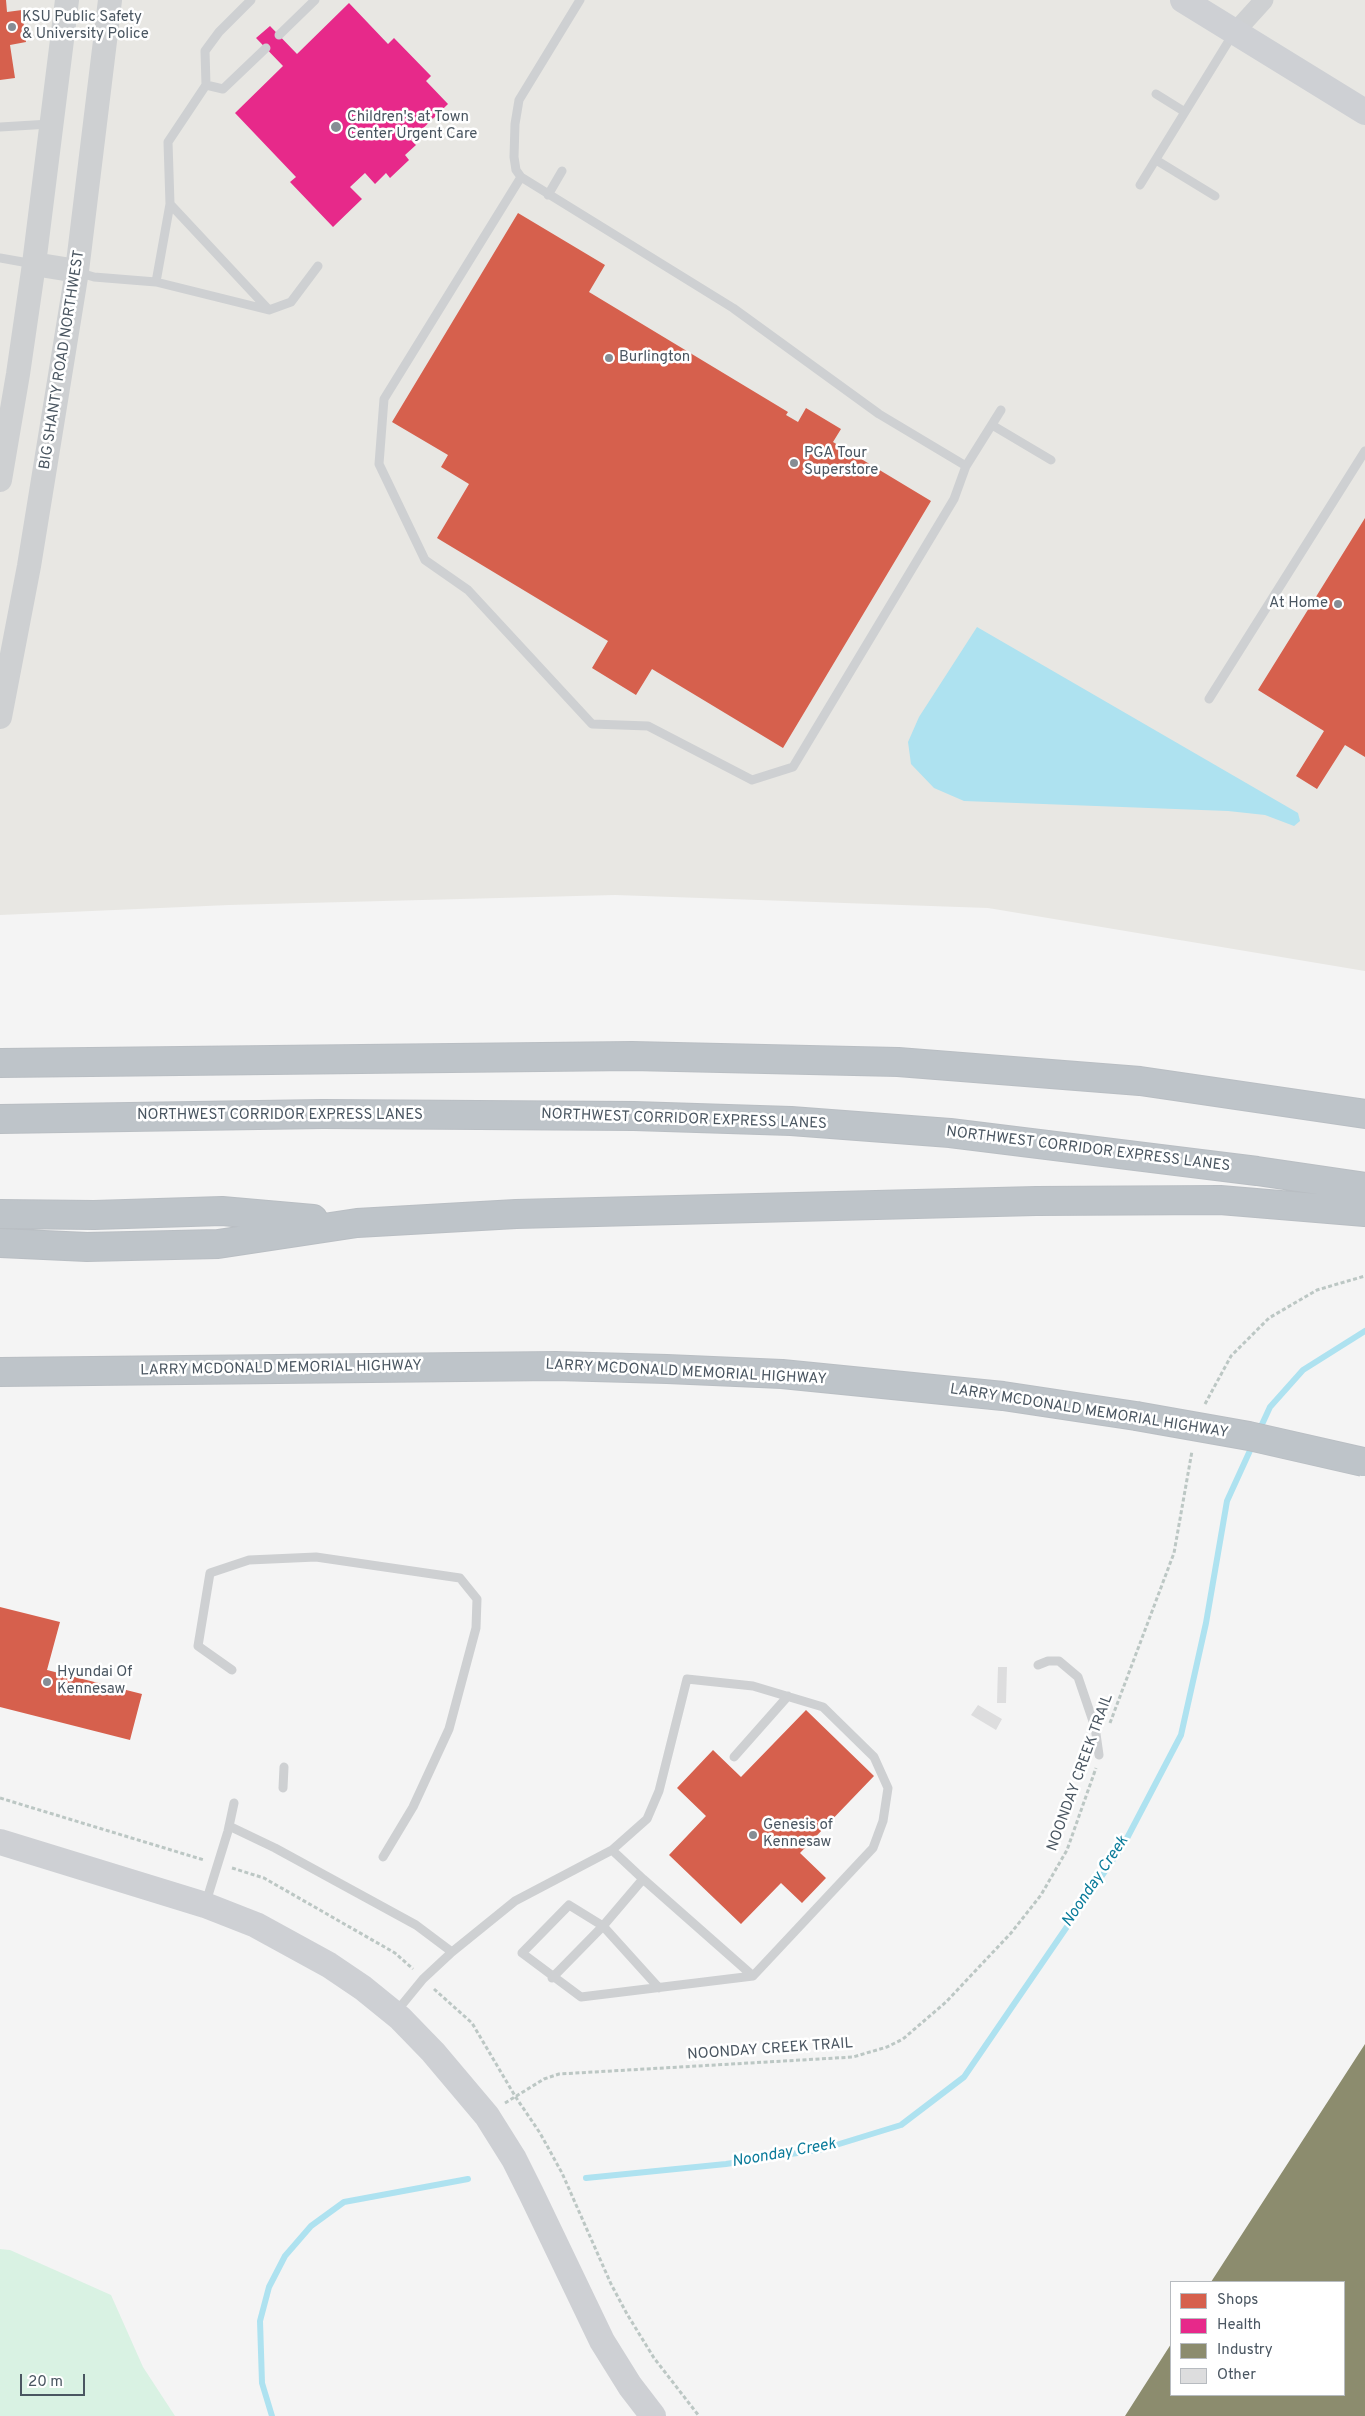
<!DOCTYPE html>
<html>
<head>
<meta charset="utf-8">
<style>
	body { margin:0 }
	#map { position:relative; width:1365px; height:2416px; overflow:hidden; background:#f4f4f4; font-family:Overpass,sans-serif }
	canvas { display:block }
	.legend { position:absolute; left:1170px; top:2281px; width:175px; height:115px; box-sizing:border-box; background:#fff; border:1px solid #b7bbc0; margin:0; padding:6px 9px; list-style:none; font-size:15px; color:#4a5661 }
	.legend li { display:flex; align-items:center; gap:10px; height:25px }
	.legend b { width:25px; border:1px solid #b7bbc0 }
	.scale { position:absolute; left:20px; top:2374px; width:65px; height:22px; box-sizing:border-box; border:2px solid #4a5661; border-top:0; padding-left:6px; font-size:15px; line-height:18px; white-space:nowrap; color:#4a5661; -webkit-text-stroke:4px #fff; paint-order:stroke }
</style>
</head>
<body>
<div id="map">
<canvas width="1365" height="2416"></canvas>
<ul class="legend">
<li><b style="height:14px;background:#d6604d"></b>Shops</li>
<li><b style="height:14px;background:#e7298a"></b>Health</li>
<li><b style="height:14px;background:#8c8c6e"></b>Industry</li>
<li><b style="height:14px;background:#ddddde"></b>Other</li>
</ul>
<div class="scale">20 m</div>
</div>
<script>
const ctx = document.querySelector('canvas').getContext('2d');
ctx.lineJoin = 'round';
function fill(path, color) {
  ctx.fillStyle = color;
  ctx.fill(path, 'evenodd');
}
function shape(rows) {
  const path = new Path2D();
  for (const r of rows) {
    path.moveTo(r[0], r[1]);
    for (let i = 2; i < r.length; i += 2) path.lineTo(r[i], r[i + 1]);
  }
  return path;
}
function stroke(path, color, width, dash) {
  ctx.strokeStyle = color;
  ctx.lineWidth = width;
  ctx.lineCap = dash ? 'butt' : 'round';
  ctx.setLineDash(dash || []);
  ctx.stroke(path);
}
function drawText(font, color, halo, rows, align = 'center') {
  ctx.font = font + ' Overpass,sans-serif';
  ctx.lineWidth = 5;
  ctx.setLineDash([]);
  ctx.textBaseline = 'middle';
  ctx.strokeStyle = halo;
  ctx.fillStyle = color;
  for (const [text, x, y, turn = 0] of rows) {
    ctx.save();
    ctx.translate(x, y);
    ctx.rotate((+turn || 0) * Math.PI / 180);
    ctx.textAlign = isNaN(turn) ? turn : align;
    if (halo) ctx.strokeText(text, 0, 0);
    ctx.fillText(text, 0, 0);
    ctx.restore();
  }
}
const commercial = shape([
	[0,0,1365,0,1365,971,988,908,615,895,229,905,0,915]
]);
const green = shape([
	[0,2249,10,2250,111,2295,143,2367,175,2416,0,2416]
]);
const water = shape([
	[977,627,1298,813,1300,821,1294,826,1265,815,1228,811,964,801,934,788,911,764,908,742,919,717]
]);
const shops = shape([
	[0,0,6,0,7,12,22,10,26,42,10,45,15,78,0,80],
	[518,213,605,265,589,292,788,412,786,415,798,422,806,408,841,429,833,442,931,501,783,748,652,669,636,695,592,668,608,641,437,538,469,484,441,467,448,455,392,422],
	[1365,518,1365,757,1345,745,1317,789,1296,776,1324,731,1258,690],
	[0,1607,60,1622,47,1670,142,1694,130,1740,0,1707],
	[806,1710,874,1776,800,1853,826,1878,802,1903,781,1883,741,1924,669,1855,706,1816,677,1788,713,1750,741,1777]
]);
const health = shape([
	[349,3,388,44,394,38,431,76,426,81,448,104,411,140,416,145,405,155,409,160,390,178,386,173,375,184,365,173,350,187,362,199,333,227,290,182,296,177,235,113,283,66,256,38,270,26,297,54]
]);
const industry = shape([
	[1365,2044,1365,2416,1125,2416,1171,2344,1171,2395,1344,2395,1344,2282,1211,2282]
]);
const stream = shape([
	[1258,1433,1270,1407,1303,1370,1365,1331],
	[586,2178,726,2164,823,2149,901,2125,964,2077,1125,1842,1181,1735,1206,1623,1227,1501,1253,1444],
	[272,2416,262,2383,260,2321,269,2287,285,2256,311,2226,344,2202,468,2179]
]);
const building = shape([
	[998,1667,1007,1667,1006,1703,997,1703],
	[978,1705,1002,1719,996,1730,971,1715]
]);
const path = shape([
	[1205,1404,1231,1356,1269,1318,1317,1290,1365,1276],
	[1110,1723,1174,1553,1192,1451],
	[0,1798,204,1860],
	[232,1868,264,1878,395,1953,413,1969],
	[434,1989,472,2023,515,2096,540,2133,562,2173,611,2284,627,2314,654,2358,699,2416],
	[505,2103,544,2079,559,2074,853,2057,887,2047,903,2039,946,2002,1011,1933,1041,1895,1067,1850,1096,1768]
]);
const service = shape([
	[580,0,519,100,515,124,514,157,516,170,521,177,733,308,879,414,966,466],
	[279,35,315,0],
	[206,85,223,89,266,48],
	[1156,94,1185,112],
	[0,127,50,124],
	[1156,160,1215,196],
	[521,177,384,399,379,464,425,560,468,590,592,724,648,726,752,780,793,767,954,499,966,466,1001,410],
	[1140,185,1233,34],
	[548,195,562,171],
	[0,258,34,264],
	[77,272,94,277,156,282,269,310,170,204],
	[156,282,170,204,168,142,206,85,205,51,219,32,251,0],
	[269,310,291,302,318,266],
	[992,425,1051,460],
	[1209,699,1365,451],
	[1038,1665,1048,1661,1059,1661,1078,1677,1095,1727,1099,1755],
	[232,1670,198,1646,210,1573,249,1560,316,1557,460,1578,477,1599,476,1628,449,1729,413,1807,383,1857],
	[734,1757,788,1696],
	[283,1788,284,1767],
	[229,1826,275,1848,416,1925,452,1952,423,1979,396,2012],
	[643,1879,753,1976],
	[206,1902,228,1831,234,1803],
	[452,1952,515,1901,612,1850,647,1819,659,1791,687,1679,753,1686,823,1707,874,1757,888,1788,883,1821,873,1848,753,1976,581,1997,522,1953,569,1905,603,1926,659,1988],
	[552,1978,603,1926,643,1879,612,1850]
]);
const minor = shape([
	[1235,32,1264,0]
]);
const tertiary = shape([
	[34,264,77,271],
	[0,480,18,374,34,264,67,0],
	[0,717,29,566,77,271,110,0]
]);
const secondary = shape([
	[1183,0,1365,112],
	[0,1842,205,1905,256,1925,329,1965,363,1988,400,2018,433,2052,487,2116,514,2159,531,2193,602,2341,630,2386,653,2416]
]);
const motorway = shape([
	[0,1063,632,1056,898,1062,1140,1081,1365,1114],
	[0,1119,323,1114,634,1116,791,1121,950,1133,1257,1171,1365,1187],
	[0,1214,94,1215,222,1211,313,1219],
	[0,1243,87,1247,218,1244,357,1223,516,1214,1036,1201,1220,1200,1365,1212],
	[0,1372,556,1366,667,1369,782,1374,1003,1396,1136,1416]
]);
const motorwayBridge = shape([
	[1136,1416,1249,1436,1363,1462]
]);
const markers = [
	[12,27,5,"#868d94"],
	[336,127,6,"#868d94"],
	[609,358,5,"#868d94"],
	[794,463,5,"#868d94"],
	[1338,604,5,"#868d94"],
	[47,1682,5,"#868d94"],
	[753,1835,5,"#868d94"]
];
const poiNames = [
	["KSU Public Safety",22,18],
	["& University Police",22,35],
	["Children's at Town",347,118],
	["Center Urgent Care",347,135],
	["Burlington",619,358],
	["PGA Tour",804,454],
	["Superstore",804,471],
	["At Home",1328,604,"right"],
	["Hyundai Of",57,1673],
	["Kennesaw",57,1690],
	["Genesis of",763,1826],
	["Kennesaw",763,1843]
];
const streetNames = [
	["BIG SHANTY ROAD NORTHWEST",63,360,-81],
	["NORTHWEST CORRIDOR EXPRESS LANES",280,1116],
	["NORTHWEST CORRIDOR EXPRESS LANES",684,1120,2],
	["NORTHWEST CORRIDOR EXPRESS LANES",1088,1150,7],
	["LARRY MCDONALD MEMORIAL HIGHWAY",281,1369,-1],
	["LARRY MCDONALD MEMORIAL HIGHWAY",686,1373,3],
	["LARRY MCDONALD MEMORIAL HIGHWAY",1089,1412,9],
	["NOONDAY CREEK TRAIL",1081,1773,-70],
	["NOONDAY CREEK TRAIL",770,2050,-4]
];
const waterNames = [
	["Noonday Creek",1096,1882,-56],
	["Noonday Creek",784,2154,-10]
];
fill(commercial, '#e8e7e3');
fill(green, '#d9f2e3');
fill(water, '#aee2f0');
fill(shops, '#d6604d');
fill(health, '#e7298a');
fill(industry, '#8c8c6e');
stroke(stream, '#aee2f0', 6);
fill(building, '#ddddde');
stroke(motorway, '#b9bec3', 30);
stroke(path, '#bcc7c4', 3, [4, 2.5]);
stroke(service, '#ced0d2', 9);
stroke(minor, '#ced0d2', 19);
stroke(tertiary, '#ced0d2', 24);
stroke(secondary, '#ced0d4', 26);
stroke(motorway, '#bec4c9', 28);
stroke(motorwayBridge, '#b9bec3', 30, []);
stroke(motorwayBridge, '#bec4c9', 28);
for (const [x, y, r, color] of markers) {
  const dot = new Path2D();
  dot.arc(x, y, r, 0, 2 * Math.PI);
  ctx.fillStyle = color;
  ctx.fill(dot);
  stroke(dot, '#fff', 2);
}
drawText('15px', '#4a5661', '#fff', poiNames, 'left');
drawText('15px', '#4a5661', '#fff', streetNames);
drawText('italic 16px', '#0c7c9b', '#fff', waterNames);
</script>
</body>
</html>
